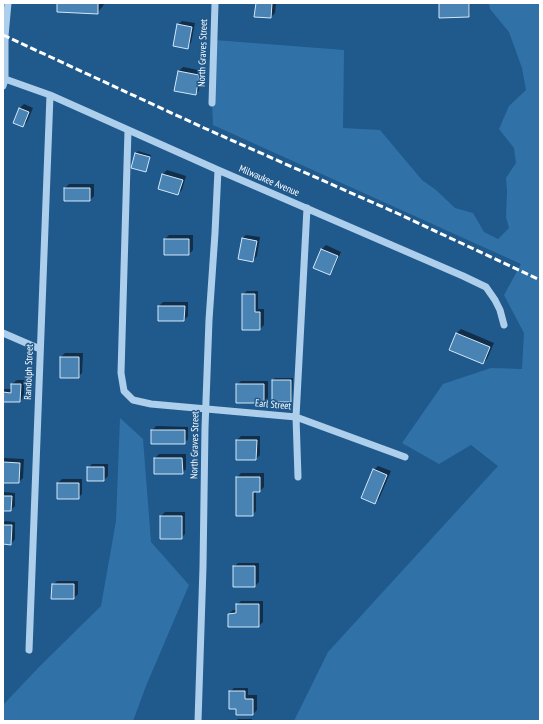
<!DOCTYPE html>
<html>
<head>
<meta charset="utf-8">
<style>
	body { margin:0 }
	#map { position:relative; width:543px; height:724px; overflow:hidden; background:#20598c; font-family:"PT Sans Narrow",sans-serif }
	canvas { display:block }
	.frame { position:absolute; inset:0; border:4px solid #fff; pointer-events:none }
</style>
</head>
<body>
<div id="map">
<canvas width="543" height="724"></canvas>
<div class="frame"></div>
</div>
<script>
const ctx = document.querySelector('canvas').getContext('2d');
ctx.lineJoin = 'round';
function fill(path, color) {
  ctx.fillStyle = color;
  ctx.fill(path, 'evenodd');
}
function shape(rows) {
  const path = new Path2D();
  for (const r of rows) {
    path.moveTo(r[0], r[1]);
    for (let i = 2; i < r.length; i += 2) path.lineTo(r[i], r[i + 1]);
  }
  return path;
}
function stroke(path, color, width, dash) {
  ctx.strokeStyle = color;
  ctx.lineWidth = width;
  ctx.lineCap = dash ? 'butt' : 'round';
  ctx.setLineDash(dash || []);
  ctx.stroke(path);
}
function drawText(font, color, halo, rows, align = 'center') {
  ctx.font = font + ' "PT Sans Narrow",sans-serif';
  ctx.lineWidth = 3;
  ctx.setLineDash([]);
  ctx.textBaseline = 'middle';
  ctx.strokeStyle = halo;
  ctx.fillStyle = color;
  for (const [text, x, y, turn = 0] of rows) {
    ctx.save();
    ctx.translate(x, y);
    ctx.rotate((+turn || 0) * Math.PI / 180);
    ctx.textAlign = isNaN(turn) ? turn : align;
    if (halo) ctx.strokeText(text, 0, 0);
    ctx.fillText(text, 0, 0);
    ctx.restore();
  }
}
const green = shape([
	[489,3,540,3,540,721,294,721,328,652,498,466,471,445,439,464,402,443,443,384,491,368,522,369,524,333,504,295,521,264,213,125,212,103,214,40,344,50,343,128,380,130,422,180,436,190,455,208,473,213,484,232,498,239,509,228,506,217,507,191,506,178,516,163,514,148,499,129,509,106,526,90,522,68,509,32,490,9],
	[120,418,143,439,151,542,189,585,146,686,133,721,3,721,3,705,39,667,101,606,116,521]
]);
const shadow = shape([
	[58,3,104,3,103,6,97,13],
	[257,3,276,3,275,13,271,17],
	[440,3,470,3,470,14,469,16],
	[182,21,195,23,191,43,187,47,178,25],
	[183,67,203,71,199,90,195,94,179,71],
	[24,104,33,108,27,122,23,126,14,123,20,108],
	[138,151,151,155,147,169,145,171,132,167,136,153],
	[167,170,186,176,182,190,178,194,163,174],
	[69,184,94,184,94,196,90,200,65,188],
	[169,235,193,235,193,250,189,254,165,239],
	[246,235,260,237,257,256,253,261,242,239],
	[326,245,341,252,333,270,329,274,314,268,322,249],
	[247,291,258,291,258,309,264,309,264,325,260,329,243,329,243,295],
	[163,302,188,302,188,316,184,320,159,306],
	[461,329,494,343,487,359,483,363,450,349,457,333],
	[65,353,83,353,82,373,78,377,61,357],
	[275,378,293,378,292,399,291,401,273,380],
	[17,380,24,380,24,397,20,401,3,401,3,390,5,389,12,389,12,384],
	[241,381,268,381,268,398,264,402,237,385],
	[156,426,188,427,188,439,184,443,152,431],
	[241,436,260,436,260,455,256,459,237,459,237,440],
	[159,454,186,454,186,469,182,473,155,458],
	[3,458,24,459,23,478,19,482,3,482],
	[92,464,108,464,108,476,104,480,88,468],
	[378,466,391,471,379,499,375,503,374,470],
	[241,473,264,473,264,487,260,491,256,491,256,511,252,515,237,478],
	[62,479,82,479,82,494,78,498,58,483],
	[3,492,15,493,15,506,11,510,3,510],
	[165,512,185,512,185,534,181,538,161,516],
	[5,521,15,522,15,539,11,544,3,543,3,524],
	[238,563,259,563,259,582,255,586,234,567],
	[57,581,78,581,78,594,74,598,53,585],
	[241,601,263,601,263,622,259,626,229,614,233,610,237,610,237,605],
	[234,688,248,688,248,695,257,695,257,710,253,714,237,708,230,692],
	[238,719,252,719,252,721,236,721]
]);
const building = shape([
	[57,3,98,3,98,14,57,12,57,3],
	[256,3,272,3,271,18,254,17,256,3],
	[439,3,469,3,469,17,439,18,439,3],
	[177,24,192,27,188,49,173,46,177,24],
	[178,71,199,75,196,95,174,91,178,71],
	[19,108,29,112,23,127,13,123,19,108],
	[135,153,150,157,146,172,131,168,135,153],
	[162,174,183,180,178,195,158,189,162,174],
	[64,188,90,188,90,201,64,201,64,188],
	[242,238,257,241,253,262,238,259,242,238],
	[164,239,189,239,189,255,164,255,164,239],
	[321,249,338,256,330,275,313,268,321,249],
	[242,294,255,294,255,312,260,312,260,330,242,330,242,294],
	[158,306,185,306,184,321,158,321,158,306],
	[456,333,490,347,483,364,449,350,456,333],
	[60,357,79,357,79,378,60,378,60,357],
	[272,380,291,380,291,402,272,402,272,380],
	[11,384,21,384,20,402,3,402,3,392,11,393,11,384],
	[236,384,264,384,264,403,236,403,236,384],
	[151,430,185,430,185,444,151,444,151,430],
	[236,440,257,440,256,460,236,460,236,440],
	[154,458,182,458,183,474,154,474,154,458],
	[3,462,20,463,19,483,3,483,3,462],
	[87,467,104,467,104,481,87,481,87,467],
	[373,469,387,475,375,504,361,498,373,469],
	[236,477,260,477,260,492,253,492,253,516,236,516,236,477],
	[57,483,79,483,79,499,57,499,57,483],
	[3,496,12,496,11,511,3,511,3,496],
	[160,516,182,516,182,539,160,539,160,516],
	[3,525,12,525,11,545,3,544,3,525],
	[233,566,255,566,255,587,233,587,233,566],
	[52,584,74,584,74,599,51,599,52,584],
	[236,604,259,604,259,627,228,627,228,614,236,613,236,604],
	[229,691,245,691,245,699,253,699,253,715,236,715,236,709,229,709,229,691]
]);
const minor = shape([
	[5,79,50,95,218,170,463,276,486,287,495,300,500,310,504,325],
	[3,86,5,79,5,36,8,3],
	[212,103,215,3],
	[128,130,121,373,124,391,133,400,151,404,296,417,405,457],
	[3,333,40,349],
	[298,477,296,417,307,208],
	[29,650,50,95],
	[198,721,203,567,205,428,209,320,215,233,218,170]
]);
const rail = shape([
	[3,35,204,128,401,215,540,280]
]);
const streetNames = [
	["North Graves Street",203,53,-88],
	["Milwaukee Avenue",269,181,23],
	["Randolph Street",29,372,-88],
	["Earl Street",273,405,5],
	["North Graves Street",195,445,-89]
];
fill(green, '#3072a7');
fill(shadow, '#0007');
fill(building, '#4883b3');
stroke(building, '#d2e7f9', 1);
stroke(minor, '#adcfec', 7);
stroke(rail, '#fff', 3, [7, 3]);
drawText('10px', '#fff', '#20598c', streetNames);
</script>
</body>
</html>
